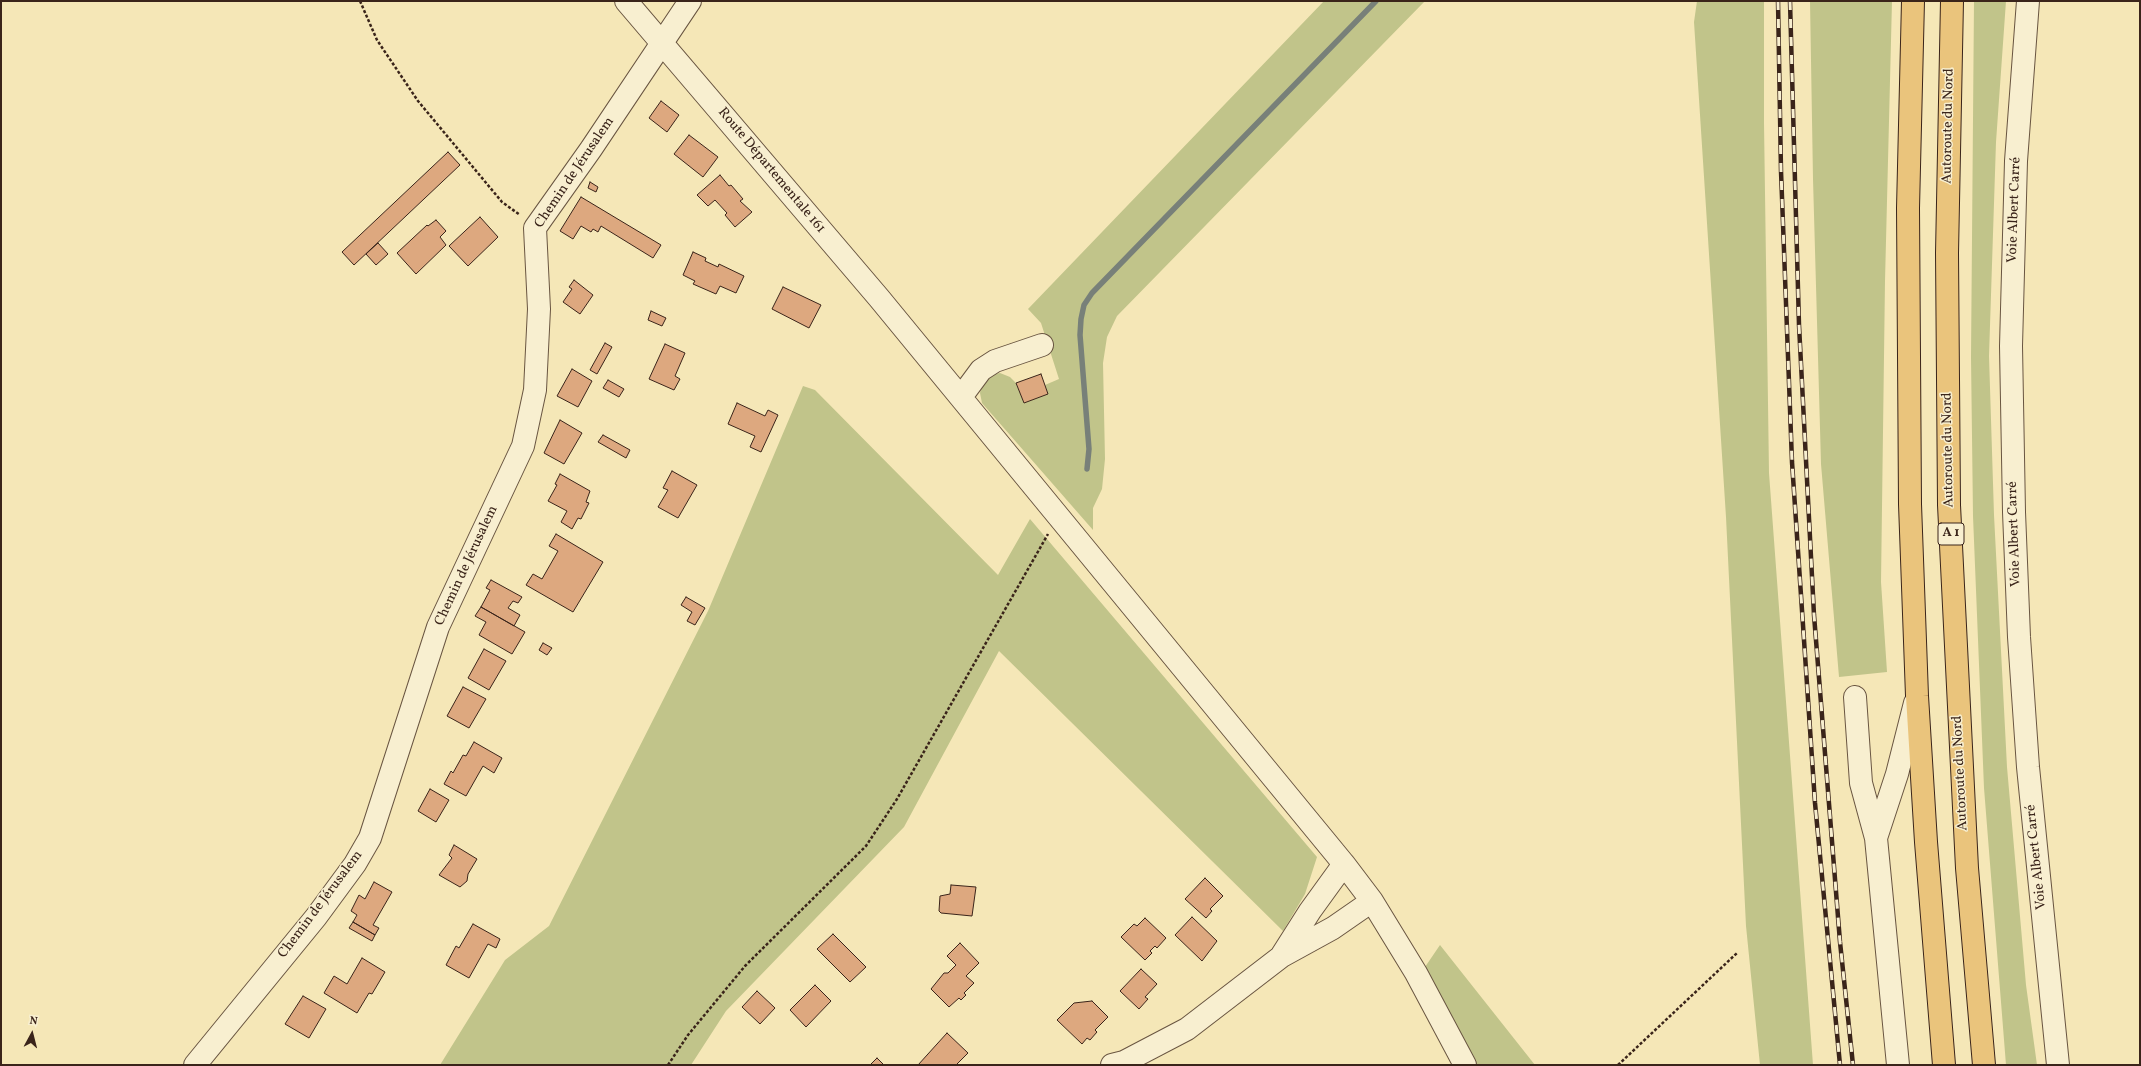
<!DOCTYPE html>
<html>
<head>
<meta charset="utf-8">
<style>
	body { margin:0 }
	#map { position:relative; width:2141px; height:1066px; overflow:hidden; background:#f5e7b7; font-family:Vollkorn,serif }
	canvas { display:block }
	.frame { position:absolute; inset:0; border:2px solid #3a241a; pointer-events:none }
	.north { position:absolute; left:12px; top:1014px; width:40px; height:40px; -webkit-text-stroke:3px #f8efd0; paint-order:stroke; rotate:7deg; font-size:11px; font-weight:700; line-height:16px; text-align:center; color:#3a241a }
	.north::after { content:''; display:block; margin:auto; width:14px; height:18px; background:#3a241a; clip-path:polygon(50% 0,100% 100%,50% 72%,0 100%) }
</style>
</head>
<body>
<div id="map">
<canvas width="2141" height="1066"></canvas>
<div class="frame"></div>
<div class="north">N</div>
</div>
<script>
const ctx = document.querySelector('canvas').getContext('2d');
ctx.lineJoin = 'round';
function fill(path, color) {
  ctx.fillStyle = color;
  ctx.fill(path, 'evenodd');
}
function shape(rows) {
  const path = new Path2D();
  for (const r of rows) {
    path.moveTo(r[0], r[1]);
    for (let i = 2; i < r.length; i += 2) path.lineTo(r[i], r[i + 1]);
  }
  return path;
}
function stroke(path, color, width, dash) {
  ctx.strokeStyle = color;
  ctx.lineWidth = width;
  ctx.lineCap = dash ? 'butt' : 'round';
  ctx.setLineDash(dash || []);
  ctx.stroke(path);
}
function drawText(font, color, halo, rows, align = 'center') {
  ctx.font = font + ' Vollkorn,serif';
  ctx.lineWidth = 3;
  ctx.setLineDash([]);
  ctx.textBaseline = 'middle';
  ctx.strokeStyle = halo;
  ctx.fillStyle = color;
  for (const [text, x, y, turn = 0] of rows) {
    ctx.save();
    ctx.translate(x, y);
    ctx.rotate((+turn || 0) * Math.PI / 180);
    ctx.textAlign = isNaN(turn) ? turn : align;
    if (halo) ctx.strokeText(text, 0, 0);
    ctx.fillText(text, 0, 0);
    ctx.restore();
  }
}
const green = shape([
	[1324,1,1425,1,1117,316,1107,337,1103,363,1105,459,1102,489,1093,508,1093,530,982,403,980,393,982,383,990,375,1000,373,1010,377,1016,383,1024,403,1048,394,1045,385,1059,379,1041,323,1028,309],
	[1697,1,1764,1,1764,123,1769,473,1813,1065,1760,1065,1746,926,1726,517,1694,22],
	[1810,1,1892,1,1885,281,1881,582,1887,672,1839,677,1821,464,1813,179],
	[1974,1,2006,1,1996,142,1989,356,1994,515,2007,767,2026,985,2037,1065,2006,1065,1984,788,1973,516,1971,357],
	[803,386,815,390,998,575,1030,519,1317,857,1305,894,1283,931,999,651,904,827,726,1011,691,1065,440,1065,505,960,549,926,708,611],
	[1440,945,1535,1065,1476,1065,1425,967]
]);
const stream = shape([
	[1087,469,1089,449,1080,335,1081,319,1084,305,1092,293,1376,1]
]);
const building = shape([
	[661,101,679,115,667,132,649,118,661,101],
	[689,135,718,157,703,177,674,154,689,135],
	[448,152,460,165,354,265,342,252,448,152],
	[720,175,729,186,731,185,743,199,740,201,752,212,735,227,725,215,727,213,715,200,708,206,697,195,720,175],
	[590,182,598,187,596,192,588,188,590,182],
	[581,197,661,245,653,258,601,226,598,232,593,229,591,232,581,226,573,239,560,231,581,197],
	[480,217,498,237,468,266,449,246,480,217],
	[436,220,446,231,440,237,446,245,416,274,397,253,427,225,428,226,436,220],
	[378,243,388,254,376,265,366,254,378,243],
	[693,252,706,258,705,261,718,267,719,264,744,276,736,293,720,286,716,294,693,284,695,281,683,275,693,252],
	[574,280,593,295,580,314,563,302,572,289,569,287,574,280],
	[783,287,821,305,809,328,772,309,783,287],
	[651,311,666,318,662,326,648,320,651,311],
	[605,343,612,347,597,374,590,370,605,343],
	[665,344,685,353,675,376,680,379,674,390,649,379,665,344],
	[572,369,592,381,578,407,557,396,572,369],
	[1041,374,1048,394,1024,403,1016,383,1041,374],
	[608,380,624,389,619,397,603,388,608,380],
	[737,403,765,416,768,410,778,415,761,452,750,447,755,436,728,424,737,403],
	[560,420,582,433,564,464,544,453,560,420],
	[603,435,630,450,626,458,598,442,603,435],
	[672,471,697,485,678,518,658,507,668,490,663,488,672,471],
	[560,474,590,491,586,502,589,503,581,519,578,518,572,529,561,522,567,511,548,501,557,485,555,484,560,474],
	[556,534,603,562,573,612,526,585,533,574,542,579,558,551,549,546,556,534],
	[491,580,522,597,518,603,513,601,508,608,520,615,514,626,481,607,490,590,486,588,491,580],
	[686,597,705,608,695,625,687,621,692,612,681,605,686,597],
	[481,607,525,632,512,654,479,635,486,622,475,616,481,607],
	[543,643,552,648,547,655,539,650,543,643],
	[484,649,506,661,489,690,468,678,484,649],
	[463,687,486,699,469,728,447,716,463,687],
	[474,742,502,758,494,773,483,766,466,796,444,784,451,771,453,773,463,755,466,756,474,742],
	[430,789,449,800,436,822,418,811,430,789],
	[454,845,477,859,468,874,467,881,460,887,439,875,452,858,449,855,454,845],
	[1205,878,1223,896,1210,909,1212,911,1206,918,1185,899,1205,878],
	[374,882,392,892,373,925,379,928,375,935,353,922,357,915,351,911,359,895,365,899,374,882],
	[951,885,976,887,972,916,941,913,939,911,940,896,950,894,951,885],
	[1192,917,1217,941,1202,961,1175,935,1192,917],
	[1145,918,1166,938,1157,948,1155,946,1150,951,1152,953,1145,960,1121,937,1134,924,1137,926,1145,918],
	[353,922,375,935,372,941,349,928,353,922],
	[473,924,500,939,496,948,488,944,469,978,446,965,456,946,459,948,473,924],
	[833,934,866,967,850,982,817,949,833,934],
	[960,943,979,963,966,976,974,983,964,993,966,995,961,1000,959,998,949,1007,931,989,944,973,948,973,956,965,947,956,960,943],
	[362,958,385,972,372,994,369,993,357,1013,324,993,334,976,347,984,362,958],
	[1141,969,1157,984,1145,997,1148,999,1139,1009,1120,991,1141,969],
	[815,985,831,1001,806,1027,790,1010,815,985],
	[757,991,775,1008,760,1024,742,1007,757,991],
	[303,996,326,1009,309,1038,285,1024,303,996],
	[1092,1001,1108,1017,1095,1030,1097,1032,1090,1040,1087,1038,1082,1044,1057,1020,1074,1003,1092,1001],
	[947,1033,968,1053,956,1065,918,1065,947,1033],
	[877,1058,884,1065,870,1065,877,1058]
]);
const path = shape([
	[360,1,377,40,418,101,502,202,520,215],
	[668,1065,688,1035,745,966,866,846,897,799,1048,534],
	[1618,1065,1737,953]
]);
const minor = shape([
	[626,1,879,298,1344,864,1372,901,1416,973,1465,1065],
	[2028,1,2016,161,2011,346,2014,512,2019,637,2028,767,2058,1065],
	[961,397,981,370,995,361,1042,345],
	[1855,697,1861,783,1876,838,1898,1065],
	[1876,838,1897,774,1915,703],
	[1282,955,1310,911,1344,864],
	[195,1065,316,917,355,864,370,838,438,627,523,446,535,390,539,309,535,228,591,149,690,1],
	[1112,1065,1124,1062,1187,1029,1282,956,1333,928,1372,901]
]);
const highway = shape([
	[1913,1,1908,208,1910,504,1917,696,1926,842,1944,1065],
	[1952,1,1947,253,1949,505,1967,868,1984,1065]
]);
const rail = shape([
	[1778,1,1781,171,1792,462,1815,803,1840,1065],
	[1790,1,1799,325,1814,615,1840,942,1853,1065]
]);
const shields = [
	[1951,534,26]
];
const shieldNames = [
	["A 1",1951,534]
];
const streetNames = [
	["Autoroute du Nord",1949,126,-89],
	["Route Départementale 161",771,171,50],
	["Chemin de Jérusalem",575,173,-56],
	["Voie Albert Carré",2015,210,-88],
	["Autoroute du Nord",1949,450,-91],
	["Voie Albert Carré",2015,534,-92],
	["Chemin de Jérusalem",467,566,-65],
	["Autoroute du Nord",1961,773,-93],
	["Voie Albert Carré",2037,857,-96],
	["Chemin de Jérusalem",321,905,-53]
];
fill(green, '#c1c48a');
stroke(stream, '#788079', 5.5);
fill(building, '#dda87f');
stroke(building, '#3a241a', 1);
stroke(minor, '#695541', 24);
stroke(highway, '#3a241a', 24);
stroke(path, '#3a241a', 2.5, [3, 2]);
stroke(minor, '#f8efd0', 22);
stroke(highway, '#eac47c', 22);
stroke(rail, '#3a241a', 4.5);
stroke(rail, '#f8efd0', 3, [9]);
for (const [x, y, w] of shields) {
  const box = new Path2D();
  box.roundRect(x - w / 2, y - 11, w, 22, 3);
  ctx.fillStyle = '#f8efd0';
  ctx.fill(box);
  stroke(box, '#3a241a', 1);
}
drawText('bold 13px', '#3a241a', null, shieldNames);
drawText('14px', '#3a241a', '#f8efd0', streetNames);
</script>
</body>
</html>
